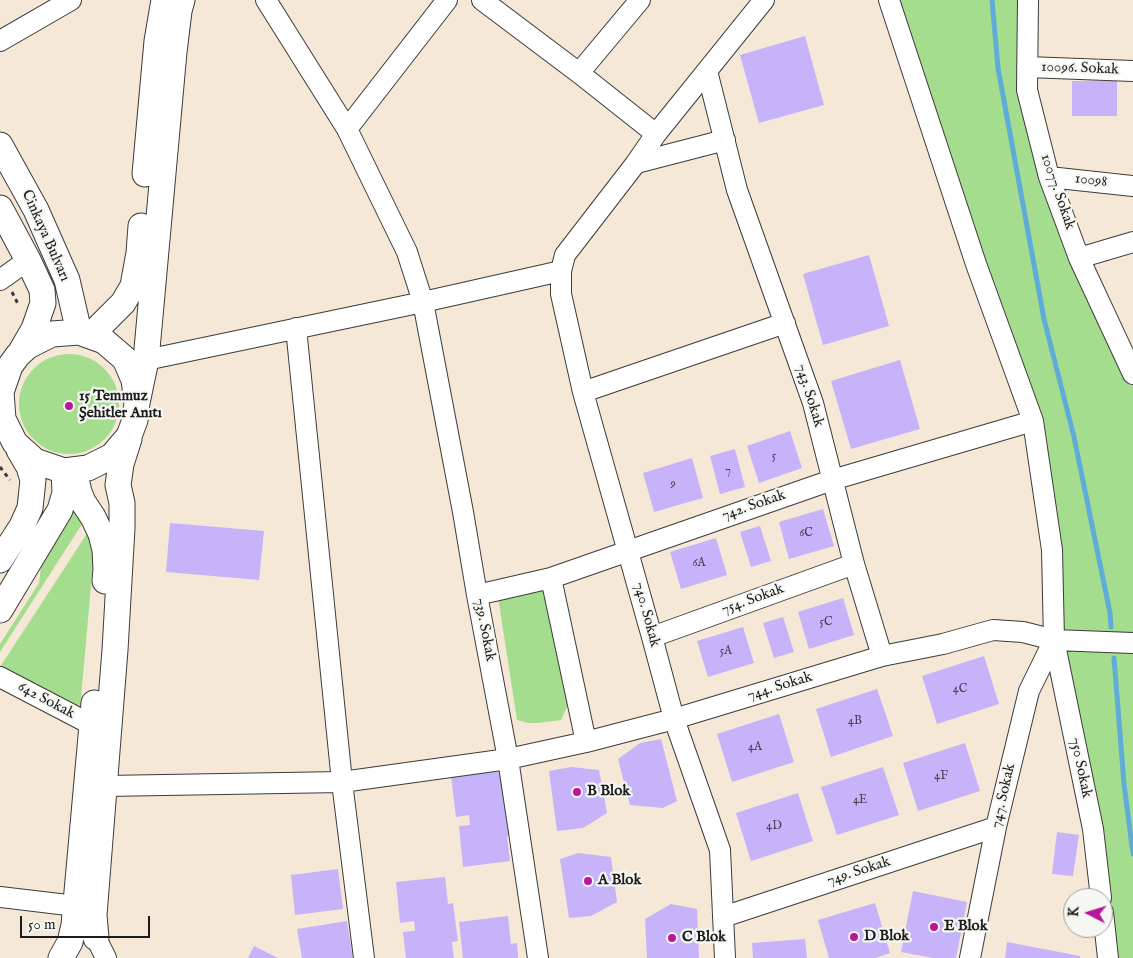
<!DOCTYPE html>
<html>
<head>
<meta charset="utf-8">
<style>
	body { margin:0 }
	#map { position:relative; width:1133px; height:958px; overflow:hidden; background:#f5e8d7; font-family:"IM FELL English",serif }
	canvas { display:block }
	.north { position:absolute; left:1063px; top:888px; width:50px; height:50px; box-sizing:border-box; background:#f6f6f2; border:1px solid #9f9f9c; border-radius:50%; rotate:275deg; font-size:14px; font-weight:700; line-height:20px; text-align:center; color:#1c1c1c }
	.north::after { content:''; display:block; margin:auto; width:18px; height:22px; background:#b5179e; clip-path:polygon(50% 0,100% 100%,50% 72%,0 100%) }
	.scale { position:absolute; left:20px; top:916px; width:130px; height:22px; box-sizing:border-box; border:2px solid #1c1c1c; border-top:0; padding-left:6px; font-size:15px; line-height:18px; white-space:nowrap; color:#1c1c1c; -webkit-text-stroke:4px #f6f6f2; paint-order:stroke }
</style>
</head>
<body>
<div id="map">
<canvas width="1133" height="958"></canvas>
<div class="north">K</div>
<div class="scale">50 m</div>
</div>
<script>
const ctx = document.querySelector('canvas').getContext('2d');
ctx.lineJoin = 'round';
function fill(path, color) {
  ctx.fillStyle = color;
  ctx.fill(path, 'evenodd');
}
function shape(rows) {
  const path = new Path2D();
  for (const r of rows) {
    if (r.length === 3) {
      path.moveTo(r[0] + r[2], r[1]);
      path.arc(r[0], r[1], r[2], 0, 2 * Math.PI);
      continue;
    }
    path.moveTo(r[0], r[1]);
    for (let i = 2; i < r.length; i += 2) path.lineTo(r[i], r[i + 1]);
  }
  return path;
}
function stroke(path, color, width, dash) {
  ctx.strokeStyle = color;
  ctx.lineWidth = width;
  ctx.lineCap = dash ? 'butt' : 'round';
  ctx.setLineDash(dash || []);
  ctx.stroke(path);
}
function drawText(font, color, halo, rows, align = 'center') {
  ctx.font = font + ' "IM FELL English",serif';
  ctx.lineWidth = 4.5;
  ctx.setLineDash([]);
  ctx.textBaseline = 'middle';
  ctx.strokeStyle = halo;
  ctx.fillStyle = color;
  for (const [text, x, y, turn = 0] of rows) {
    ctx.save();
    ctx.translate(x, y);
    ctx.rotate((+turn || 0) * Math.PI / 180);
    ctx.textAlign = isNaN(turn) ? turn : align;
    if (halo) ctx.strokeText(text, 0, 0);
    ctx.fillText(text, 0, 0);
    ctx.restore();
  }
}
const green = shape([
	[889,0,1028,0,1027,90,1049,177,1133,374,1133,958,1108,958,1054,640,1033,421],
	[69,404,50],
	[72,511,75,511,84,521,0,652,0,644,39,583,41,566],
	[88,532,94,552,80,709,0,667],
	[547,583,569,702,561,720,538,723,528,723,517,720,498,597]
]);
const stream = shape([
	[992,0,998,68,1044,319,1074,437,1110,613,1111,627],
	[1114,658,1124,784,1133,854]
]);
const building = shape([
	[805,36,824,105,759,123,740,55],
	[1072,81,1117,81,1117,116,1072,116],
	[869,255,889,326,823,345,803,274],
	[900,360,920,429,851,449,831,381],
	[790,431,802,468,759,483,747,446],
	[735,449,745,487,720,494,710,456],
	[692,458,703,498,654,512,643,473],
	[823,509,834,546,789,559,779,522],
	[170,523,264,531,259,580,166,572],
	[760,526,771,561,751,567,740,532],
	[716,538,727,575,681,589,670,552],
	[843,598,854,635,809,649,798,612],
	[783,617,794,652,774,658,763,623],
	[743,627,754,663,708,677,697,641],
	[984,656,999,704,937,724,922,676],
	[877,689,893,736,831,757,816,709],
	[779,714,794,762,732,782,717,734],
	[661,739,677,801,663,808,630,805,618,759,640,743],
	[965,743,980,791,918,811,903,763],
	[571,767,599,770,607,813,583,828,557,831,549,771],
	[883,767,899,815,837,835,821,787],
	[500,771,503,798,508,797,513,835,507,836,510,861,463,867,459,826,470,825,469,815,456,817,451,776],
	[798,793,813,841,751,861,736,813],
	[1057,832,1079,835,1073,876,1052,874],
	[578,853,611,857,617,902,591,916,569,918,560,859],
	[338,869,343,909,295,915,291,875],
	[445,877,448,904,453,903,458,941,452,942,454,958,406,958,403,932,415,931,414,921,400,923,396,882],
	[913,891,967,902,956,958,933,958,901,952],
	[875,903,890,953,876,958,829,958,818,920],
	[671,904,697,909,699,958,647,958,645,919],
	[508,916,511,944,517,943,518,958,463,958,459,922],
	[347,921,353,958,302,958,297,929],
	[805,939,807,958,753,958,752,943],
	[1007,942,1080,956,1080,958,1005,958],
	[254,946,278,958,248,958]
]);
const path = shape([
	[12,292,19,306],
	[0,467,10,480]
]);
const minor = shape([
	[266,0,347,129,407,252,423,302,463,512,477,595,508,759,538,958],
	[482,0,579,73],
	[640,0,579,73,656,134,636,163,725,140],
	[889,0,976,264,1033,421,1052,550,1054,640,1093,829,1101,898],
	[1028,0,1027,90,1049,177,1079,258,1133,374],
	[0,41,71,0],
	[1027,67,1133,71],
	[707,71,737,190,813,403,854,564,882,656],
	[347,129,447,0],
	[656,134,764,0],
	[636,163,565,255,561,271,561,294,583,392,652,637,674,719,720,850,725,958],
	[1049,177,1133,186],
	[1079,258,1133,242],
	[0,280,28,260],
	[296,328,342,782,364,958],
	[146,360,423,302,561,271],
	[583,392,785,323],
	[551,578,586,742],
	[477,595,551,578,832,480,1033,421],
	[652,637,854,564],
	[0,677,92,725],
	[105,786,342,782,508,759,586,742,674,719,882,656,943,644,993,630,1023,632,1054,640,1133,643],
	[0,897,76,906],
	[1103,912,1108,958],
	[723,917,996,827],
	[96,938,106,958],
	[970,958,996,827,1029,691,1054,640]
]);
const major = shape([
	[0,145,36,210,67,280,79,332],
	[145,174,157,41,164,0],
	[0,208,28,260,42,290,43,303,34,329,20,353],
	[90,336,123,303,133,286,139,253,141,226],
	[137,403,134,380,125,359,104,341,79,332,52,334,28,346,18,355,10,366,1,392,3,419,15,443,35,461,64,471,88,468,112,456,129,436,135,420,137,403,146,360,174,52,179,11,182,0],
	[74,470,79,492,83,502,93,517,101,534,105,550,106,569,105,581],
	[0,560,22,526,30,508,33,480,29,467,19,450],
	[0,610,60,510,65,493,64,471],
	[96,938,94,915,115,650,122,528,122,503,118,485,121,464,129,439],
	[61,958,70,942,74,925,94,703]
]);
const markers = [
	[69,406,5,"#b5179e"],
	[577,792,5,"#b5179e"],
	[588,881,5,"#b5179e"],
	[934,927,5,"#b5179e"],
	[854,937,5,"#b5179e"],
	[672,938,5,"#b5179e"]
];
const numberNames = [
	["5",774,457],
	["7",728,472],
	["9",673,485],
	["6C",806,534],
	["6A",699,564],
	["5C",826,623],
	["5A",726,652],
	["4C",960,690],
	["4B",855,722],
	["4A",755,748],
	["4F",941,777],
	["4E",860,801],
	["4D",774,827]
];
const streetNames = [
	["10096. Sokak",1080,69,2],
	["10098",1091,181,6],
	["10077. Sokak",1057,192,71],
	["Cinkaya Bulvarı",45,236,66],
	["743. Sokak",809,396,73],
	["742. Sokak",754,506,-19],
	["754. Sokak",753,600,-20],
	["740. Sokak",646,615,75],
	["739. Sokak",484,630,79],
	["744. Sokak",780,687,-17],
	["642 Sokak",46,701,28],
	["750 Sokak",1080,768,78],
	["747. Sokak",1004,796,-77],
	["749. Sokak",859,872,-18]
];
const poiNames = [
	["15 Temmuz",79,397],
	["Şehitler Anıtı",79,414],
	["B Blok",587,792],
	["A Blok",598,881],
	["E Blok",944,927],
	["D Blok",864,937],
	["C Blok",682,938]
];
fill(green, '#a5dd8e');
stroke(stream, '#5facd8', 5);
fill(building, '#c6b3fa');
stroke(minor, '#3d3b38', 22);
stroke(major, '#3d3b38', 27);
stroke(path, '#3d3b38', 3, [4, 4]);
stroke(minor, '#fff', 20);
stroke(major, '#fff', 25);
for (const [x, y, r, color] of markers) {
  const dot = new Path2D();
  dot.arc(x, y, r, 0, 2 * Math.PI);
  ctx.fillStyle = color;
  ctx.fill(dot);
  stroke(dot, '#f6f6f2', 2);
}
drawText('12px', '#464254', null, numberNames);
drawText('15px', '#1c1c1c', '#f6f6f2', streetNames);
drawText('bold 15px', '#1c1c1c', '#f6f6f2', poiNames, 'left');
</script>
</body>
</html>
